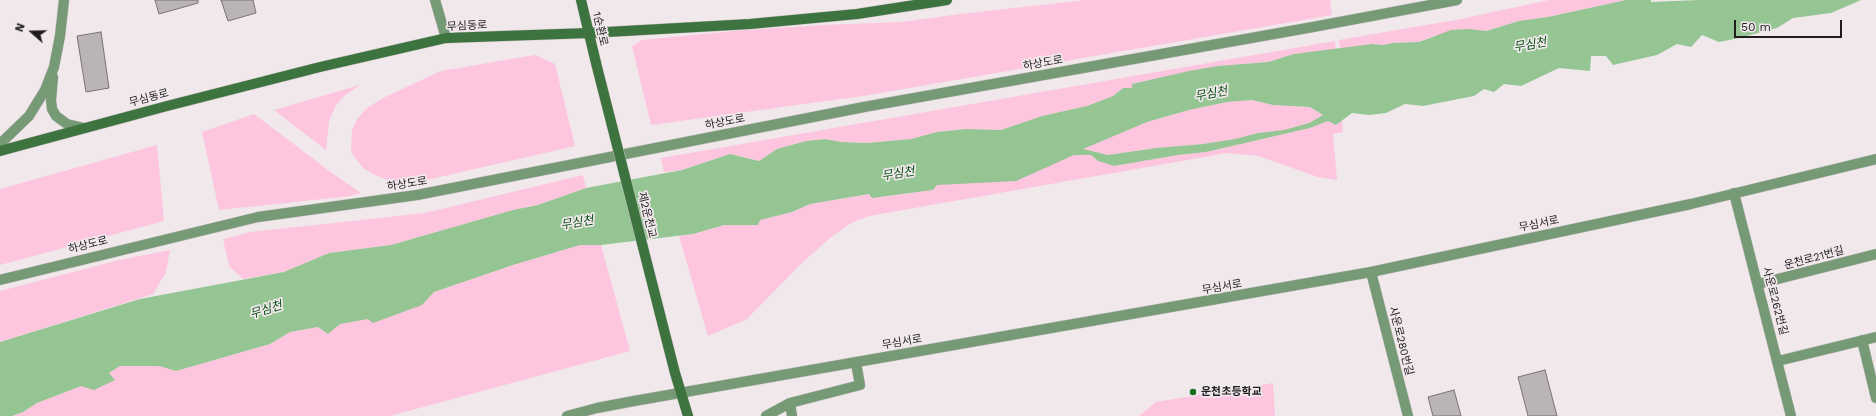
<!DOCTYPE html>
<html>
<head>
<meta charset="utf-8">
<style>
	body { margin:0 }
	#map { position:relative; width:1876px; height:416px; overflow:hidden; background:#f1e8ec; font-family:"Work Sans",sans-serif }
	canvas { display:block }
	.north { position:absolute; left:12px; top:12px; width:40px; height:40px; -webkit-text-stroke:3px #f1e8ec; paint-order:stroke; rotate:290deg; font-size:11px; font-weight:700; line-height:16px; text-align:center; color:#1e1c1d }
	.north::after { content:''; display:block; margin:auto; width:14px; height:18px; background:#1e1c1d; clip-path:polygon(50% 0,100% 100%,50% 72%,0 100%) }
	.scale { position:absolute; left:1734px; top:20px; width:108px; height:18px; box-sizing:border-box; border:2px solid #1e1c1d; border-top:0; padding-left:5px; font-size:12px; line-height:14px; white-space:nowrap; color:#1e1c1d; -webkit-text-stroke:3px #f1e8ec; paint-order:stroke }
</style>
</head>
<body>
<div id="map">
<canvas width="1876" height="416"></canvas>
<div class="north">N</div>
<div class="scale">50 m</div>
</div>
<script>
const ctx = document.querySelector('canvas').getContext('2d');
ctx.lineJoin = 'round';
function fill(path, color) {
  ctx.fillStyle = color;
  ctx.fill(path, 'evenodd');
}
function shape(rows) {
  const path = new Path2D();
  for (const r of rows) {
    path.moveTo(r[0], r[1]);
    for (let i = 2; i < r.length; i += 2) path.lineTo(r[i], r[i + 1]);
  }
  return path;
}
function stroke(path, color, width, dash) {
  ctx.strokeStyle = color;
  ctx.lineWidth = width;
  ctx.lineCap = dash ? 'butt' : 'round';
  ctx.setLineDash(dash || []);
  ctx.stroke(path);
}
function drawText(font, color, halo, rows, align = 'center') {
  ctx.font = font + ' "Work Sans","Noto Sans KR",sans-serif';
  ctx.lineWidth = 3.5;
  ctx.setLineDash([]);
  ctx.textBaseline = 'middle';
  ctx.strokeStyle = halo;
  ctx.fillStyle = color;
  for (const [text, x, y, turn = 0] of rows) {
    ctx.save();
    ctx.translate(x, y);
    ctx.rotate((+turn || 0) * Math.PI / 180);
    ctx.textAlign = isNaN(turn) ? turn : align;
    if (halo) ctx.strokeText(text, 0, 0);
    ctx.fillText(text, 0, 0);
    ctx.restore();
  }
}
const green = shape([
	[1086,0,1330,0,1332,15,863,96,651,125,632,46,642,40,734,31,822,25,902,22,960,14],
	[1549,0,1626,0,1548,17,1519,21,1485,31,1469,29,1433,36,1419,42,1393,43,1383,45,1372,44,1340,49,1339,40,1461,19],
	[1335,41,1336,50,1294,54,1268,62,1218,66,1132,84,1132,88,1123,88,1113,96,1087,106,1042,116,1001,130,966,129,937,132,911,139,867,143,841,142,825,139,806,141,777,149,759,161,730,154,682,170,664,172,661,158],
	[535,55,555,64,575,146,418,182,392,182,375,175,363,168,351,152,352,130,357,119,367,108,385,97,441,71],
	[360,85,344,96,336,105,329,121,326,150,274,110],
	[1252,100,1273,105,1310,107,1323,115,1309,123,1284,130,1258,133,1235,139,1203,144,1156,148,1108,155,1082,149,1147,122,1189,110,1227,102],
	[254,114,332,173,361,193,351,196,219,210,202,132],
	[1342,120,1343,132,1333,134,1337,180,1318,177,1258,156,1227,153,869,216,851,223,830,238,803,262,747,319,708,336,679,236,693,234,724,225,739,225,759,220,792,212,810,204,870,194,881,197,933,190,937,185,964,182,1049,165,1074,155,1091,155,1098,161,1114,166,1178,155,1206,152,1310,128,1328,121,1336,125],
	[157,145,164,221,0,265,0,189],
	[583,175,586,188,538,205,513,210,391,245,329,253,284,272,243,279,229,266,223,239,251,232,425,213],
	[580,245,601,245,630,351,390,416,12,416,23,412,37,403,81,386,114,380,109,373,120,366,159,366,176,371,270,344,290,332,318,327,328,334,340,324,422,305,434,292,513,265],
	[170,250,166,272,153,294,0,342,0,291,119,260],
	[1273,383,1275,416,1139,416,1156,402]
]);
const water = shape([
	[1626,0,1651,0,1651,2,1699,0,1861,0,1831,13,1793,18,1777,28,1739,38,1719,42,1702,35,1691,47,1677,44,1657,55,1613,65,1606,56,1591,56,1590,71,1559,68,1521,86,1504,84,1494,92,1484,89,1474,96,1423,106,1405,104,1386,113,1369,115,1352,113,1336,125,1328,121,1310,128,1206,152,1178,155,1114,166,1098,161,1091,155,1074,155,1016,181,937,185,933,190,872,198,869,194,810,204,792,212,760,220,758,225,724,225,693,234,601,245,580,245,513,265,434,292,422,305,373,323,368,319,340,324,328,334,318,327,290,332,270,344,176,371,159,366,120,366,109,373,115,380,94,390,81,386,37,403,23,412,12,416,0,416,0,342,140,299,284,272,329,253,391,245,513,210,538,205,586,188,682,170,730,154,759,161,777,149,806,141,825,139,841,142,867,143,911,139,937,132,966,129,1001,130,1042,116,1087,106,1113,96,1123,88,1132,88,1132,84,1189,71,1218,66,1268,62,1294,54,1372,44,1383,45,1393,43,1419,42,1451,30,1469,29,1486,31,1519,21,1548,17],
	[1252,100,1273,105,1310,107,1323,115,1309,123,1284,130,1258,133,1235,139,1203,144,1156,148,1108,155,1083,149,1147,122,1189,110,1227,102]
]);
const building = shape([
	[155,0,198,0,198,3,159,14,155,0],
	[221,0,253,0,256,13,228,21,221,0],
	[101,32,109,88,86,92,77,36,101,32],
	[1545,370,1557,416,1528,416,1518,377,1545,370],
	[1454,390,1461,416,1433,416,1428,397,1454,390]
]);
const minor = shape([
	[435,0,446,38],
	[53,77,51,100,52,109,56,116,67,124,84,128],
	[0,144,29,116,45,90,54,67,60,36,64,0],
	[1734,193,1791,416],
	[1371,272,1408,416],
	[0,280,258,217,417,195,864,107,1313,27,1457,0],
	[1758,284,1876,254],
	[1862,340,1876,398],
	[1778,361,1876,337],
	[790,403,792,416],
	[766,416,790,403,860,385,856,363]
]);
const tertiary = shape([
	[567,416,597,408,634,401,1371,272,1691,204,1876,159]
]);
const secondary = shape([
	[581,0,596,63],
	[0,151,167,106,320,67,446,38,589,33,750,24,857,14,947,0],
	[675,373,688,416]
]);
const secondaryBridge = shape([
	[596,63,675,373]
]);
const markers = [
	[1193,392,4,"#16721f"]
];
const streetNames = [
	["무심동로",467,26,-3],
	["1순환로",600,29,77],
	["하상도로",1043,63,-10],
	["무심동로",149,98,-15],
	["하상도로",725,122,-11],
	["하상도로",407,184,-9],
	["제2운천교",647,215,76],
	["무심서로",1539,224,-12],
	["하상도로",88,245,-14],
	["운천로21번길",1814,258,-15],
	["무심서로",1222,287,-10],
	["사운로262번길",1775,301,75],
	["사운로280번길",1401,341,76],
	["무심서로",902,342,-10]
];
const poiNames = [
	["운천초등학교",1201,392]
];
const waterNames = [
	["무심천",1530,45,-10],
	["무심천",1211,94,-11],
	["무심천",898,174,-9],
	["무심천",577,223,-9],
	["무심천",266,310,-17]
];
fill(green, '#fdc5de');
fill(water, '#94c593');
fill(building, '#bbb4b7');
stroke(building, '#797275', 1);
stroke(minor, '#cbc3c7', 11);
stroke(tertiary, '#cbc3c7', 11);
stroke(secondary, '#cbc3c7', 11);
stroke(minor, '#779a76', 10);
stroke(tertiary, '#779a76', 10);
stroke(secondary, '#3d733e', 10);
stroke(secondaryBridge, '#cbc3c7', 11, []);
stroke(secondaryBridge, '#3d733e', 10);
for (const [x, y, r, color] of markers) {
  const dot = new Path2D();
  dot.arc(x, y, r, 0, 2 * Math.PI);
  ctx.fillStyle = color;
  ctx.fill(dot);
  stroke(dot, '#f1e8ec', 1.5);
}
drawText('11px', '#1e1c1d', '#f1e8ec', streetNames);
drawText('bold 11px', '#1e1c1d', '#f1e8ec', poiNames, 'left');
drawText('italic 12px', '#034e0e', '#f1e8ec', waterNames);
</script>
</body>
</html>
